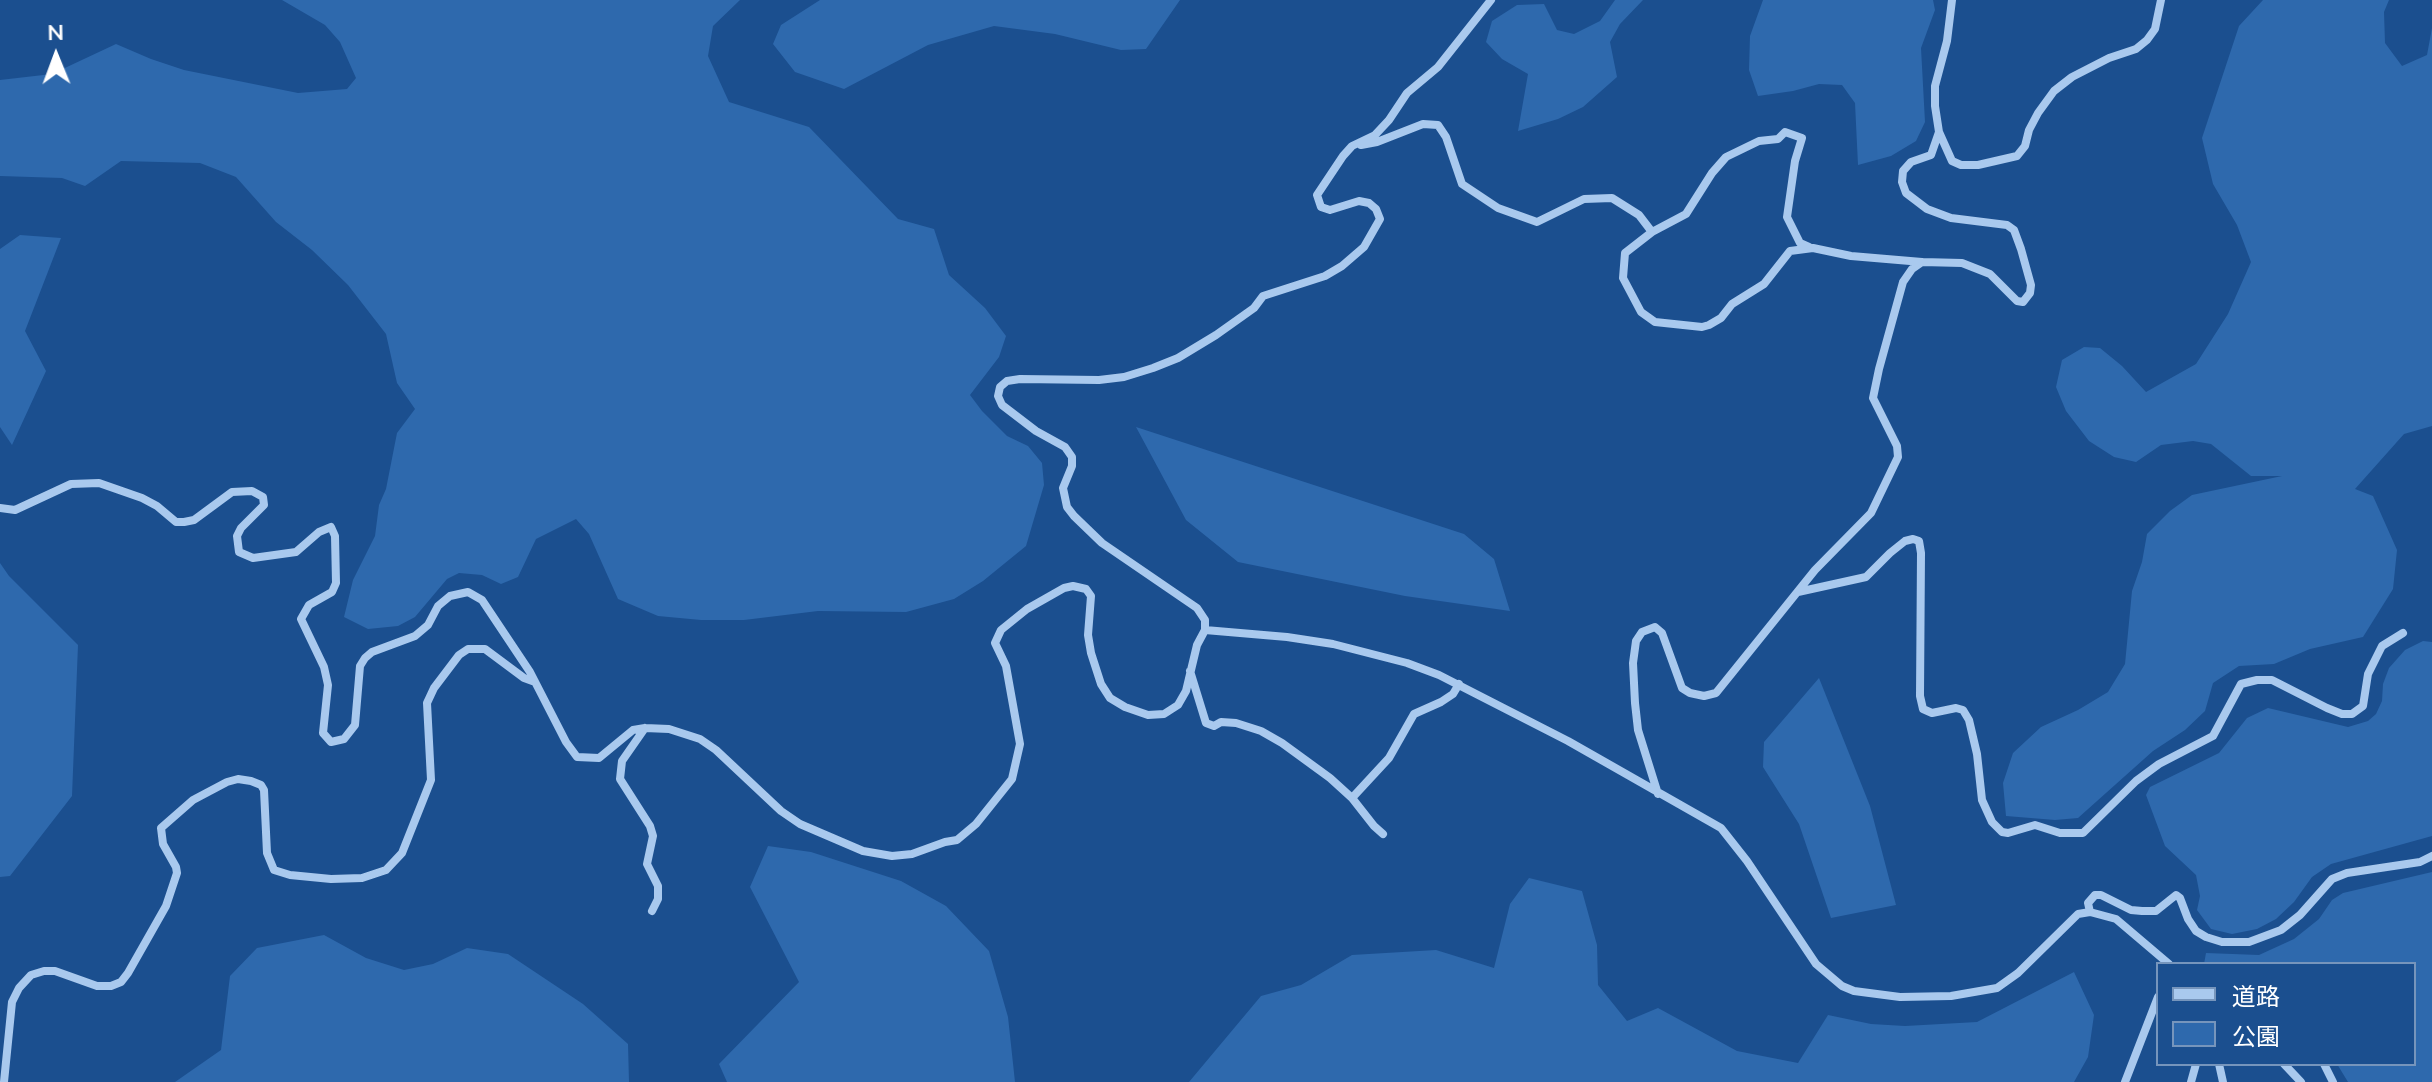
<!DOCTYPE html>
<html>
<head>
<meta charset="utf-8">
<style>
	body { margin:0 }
	#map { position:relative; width:2432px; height:1082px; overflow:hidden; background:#1b4f8f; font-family:Mulish,"Noto Sans JP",sans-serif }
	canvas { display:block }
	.legend { position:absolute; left:2156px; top:962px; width:260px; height:104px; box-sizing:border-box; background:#1b4f8f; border:2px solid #7695bc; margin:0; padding:10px 14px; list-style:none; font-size:24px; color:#fff }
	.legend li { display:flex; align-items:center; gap:16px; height:40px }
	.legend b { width:40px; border:2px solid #7695bc }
	.north { position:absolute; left:16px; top:16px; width:80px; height:80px; -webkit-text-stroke:6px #1b4f8f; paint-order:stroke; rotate:359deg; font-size:22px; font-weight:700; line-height:32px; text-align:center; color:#fff }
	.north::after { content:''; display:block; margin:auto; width:28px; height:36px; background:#fff; clip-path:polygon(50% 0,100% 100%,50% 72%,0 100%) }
</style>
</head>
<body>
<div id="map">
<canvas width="2432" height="1082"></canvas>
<ul class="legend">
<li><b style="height:10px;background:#a9c9ee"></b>道路</li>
<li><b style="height:22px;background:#2e69ad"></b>公園</li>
</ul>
<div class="north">N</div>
</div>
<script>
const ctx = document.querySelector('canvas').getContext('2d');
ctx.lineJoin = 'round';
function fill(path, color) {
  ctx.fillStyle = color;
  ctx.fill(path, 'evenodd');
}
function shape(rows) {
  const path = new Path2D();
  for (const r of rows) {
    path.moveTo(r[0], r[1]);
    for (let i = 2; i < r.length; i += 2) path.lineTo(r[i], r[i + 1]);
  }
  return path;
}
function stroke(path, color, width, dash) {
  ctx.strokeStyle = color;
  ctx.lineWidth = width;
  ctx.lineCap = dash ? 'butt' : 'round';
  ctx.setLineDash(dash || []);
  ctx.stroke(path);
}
const green = shape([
	[282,0,740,0,713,26,708,56,729,102,809,127,898,219,934,229,949,275,985,308,1006,336,999,357,970,395,982,411,1007,436,1028,446,1042,463,1044,485,1026,546,983,581,954,599,906,612,818,611,744,620,701,620,658,616,618,599,589,534,576,519,536,539,518,577,501,584,482,575,459,573,447,579,415,617,398,626,368,629,344,617,353,580,375,536,379,505,386,489,397,433,415,409,397,383,386,334,348,285,312,250,276,222,236,177,200,163,121,161,85,186,62,178,0,176,0,80,52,74,116,44,151,59,184,70,298,93,347,89,356,78,340,42,325,25],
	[820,0,1180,0,1146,49,1121,50,1055,34,994,26,928,45,844,89,795,72,773,44,781,25],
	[1615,0,1643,0,1620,24,1610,42,1617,77,1583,107,1558,119,1518,131,1528,74,1502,59,1486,42,1492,21,1517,5,1544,4,1557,30,1574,34,1600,21],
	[1763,0,1933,0,1935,10,1921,48,1925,122,1916,141,1891,156,1858,165,1855,103,1842,85,1819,84,1793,91,1758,96,1749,70,1750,36],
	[2263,0,2389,0,2384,12,2385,43,2402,66,2427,55,2432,28,2432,426,2404,434,2355,489,2373,496,2397,550,2393,589,2363,637,2310,649,2274,664,2239,666,2213,683,2205,711,2185,730,2153,751,2078,818,2055,820,2006,816,2003,783,2013,753,2041,727,2078,710,2108,692,2125,664,2132,591,2142,562,2147,534,2170,511,2192,495,2282,476,2251,476,2211,444,2193,441,2161,445,2136,462,2114,457,2089,441,2066,411,2056,387,2062,360,2084,347,2100,348,2122,366,2146,392,2196,364,2228,314,2251,262,2237,225,2213,184,2202,138,2239,26],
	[20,235,61,238,25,331,46,371,12,445,0,427,0,249],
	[1136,427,1464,534,1494,559,1510,611,1405,596,1238,562,1186,520],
	[0,563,9,576,78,645,72,796,10,876,0,877],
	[2423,641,2432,642,2432,836,2331,864,2312,877,2294,902,2276,919,2257,929,2232,934,2211,929,2197,910,2200,896,2196,875,2165,846,2146,795,2150,787,2219,753,2247,718,2268,708,2348,727,2368,721,2376,714,2382,701,2383,684,2389,668,2405,650],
	[1819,678,1870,806,1896,905,1831,918,1799,824,1763,767,1764,742],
	[768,846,811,852,901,881,946,906,989,951,1008,1017,1015,1082,727,1082,719,1064,799,982,750,887],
	[2432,872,2432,1082,2348,1082,2337,1064,2414,1064,2414,964,2204,964,2206,953,2259,955,2294,939,2319,919,2332,900,2343,893],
	[1529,878,1582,891,1597,945,1598,985,1627,1021,1658,1008,1737,1051,1798,1063,1828,1015,1871,1024,1905,1026,1977,1022,2074,972,2094,1015,2088,1057,2074,1082,1189,1082,1261,996,1301,985,1352,955,1436,950,1494,968,1510,904],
	[324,935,366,958,404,970,433,964,467,948,508,954,583,1004,628,1044,629,1082,175,1082,221,1050,230,976,257,948]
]);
const street = shape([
	[1952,0,1947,41,1935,86,1935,106,1939,132,1952,161,1961,165,1978,165,2017,156,2025,146,2029,130,2038,113,2054,91,2072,77,2109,58,2136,49,2147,40,2155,29,2161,0],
	[1361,145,1377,142,1423,124,1438,125,1446,137,1462,184,1498,208,1537,222,1584,199,1612,198,1639,215,1652,232,1625,253,1623,278,1641,312,1655,322,1702,327,1709,325,1721,318,1732,304,1764,284,1790,251,1813,248,1851,256,1922,262],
	[1652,232,1686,214,1712,173,1726,157,1759,141,1778,139,1785,132,1802,138,1795,161,1787,217,1800,243,1809,247],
	[0,508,15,510,71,484,99,483,142,498,157,506,176,522,184,522,194,520,232,492,252,491,263,497,264,505,241,528,237,536,239,552,253,558,296,552,319,532,331,527,335,536,336,583,332,592,309,605,301,619,324,667,328,685,323,733,331,742,344,739,355,725,360,666,365,658,372,652,415,636,428,625,438,606,450,596,468,592,482,600,530,672,566,742,577,757,599,758,633,730,645,728,669,729,700,739,716,750,781,811,800,824,863,851,892,856,912,854,945,842,957,840,976,824,1012,779,1020,744,1006,666,995,643,1001,630,1027,609,1064,588,1073,586,1086,589,1091,596,1088,635,1091,653,1101,684,1110,698,1125,707,1148,715,1164,714,1178,705,1186,691,1197,645,1205,630,1205,620,1197,608,1102,543,1074,516,1067,507,1063,488,1072,466,1072,457,1065,447,1036,431,1002,405,998,396,1000,387,1007,381,1020,379,1099,380,1124,377,1153,368,1178,358,1216,335,1254,308,1263,296,1325,276,1342,266,1364,247,1380,219,1376,209,1369,203,1359,201,1330,210,1321,207,1317,195,1343,156,1352,146,1375,135,1389,120,1407,93,1438,67,1491,0],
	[1798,592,1866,577,1890,553,1905,541,1913,539,1919,541,1921,553,1920,696,1923,709,1932,713,1956,708,1963,710,1969,720,1977,754,1982,800,1992,822,2002,832,2008,833,2035,825,2060,833,2083,833,2136,781,2159,764,2213,736,2241,684,2257,680,2272,680,2327,708,2342,714,2352,714,2363,706,2368,674,2382,646,2403,633],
	[1205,630,1287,637,1333,644,1407,663,1439,675,1568,741,1721,828,1747,861,1816,964,1842,986,1854,991,1900,997,1951,996,1997,988,2018,973,2078,914,2090,912,2116,919,2169,964],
	[1190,671,1206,723,1214,726,1221,722,1236,723,1261,731,1282,743,1330,778,1352,798,1374,826,1383,834],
	[645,728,622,761,620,779,650,826,653,836,647,864,658,886,658,899,652,911],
	[1658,794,1638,730,1635,703,1633,663,1636,641,1642,632,1655,627,1662,633,1682,688,1690,693,1704,696,1716,693,1815,570,1871,513,1898,457,1897,446,1873,398,1879,369,1903,282,1912,269,1922,262,1962,263,1990,274,2017,301,2023,302,2030,293,2031,285,2021,249,2014,230,2007,225,1951,218,1927,209,1906,193,1902,182,1903,171,1911,162,1931,155,1939,132],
	[1352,798,1389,758,1414,714,1441,702,1453,694,1459,684],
	[2090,912,2088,903,2095,895,2101,895,2131,910,2142,911,2156,911,2176,895,2180,898,2188,919,2196,931,2206,937,2222,942,2249,942,2281,930,2300,915,2332,879,2347,873,2420,862,2432,856],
	[2219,1064,2223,1082],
	[2284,1064,2301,1082],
	[2324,1064,2333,1082],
	[4,1082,12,1002,19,988,31,975,44,971,55,971,97,986,111,986,121,982,128,973,166,906,177,873,176,867,163,844,161,828,193,800,227,782,238,779,251,781,261,785,264,790,267,853,274,870,290,875,331,879,362,878,386,870,402,853,431,780,427,703,434,688,459,655,468,649,485,649,524,678,535,682],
	[2125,1082,2158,997],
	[2191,1082,2196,1064]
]);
fill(green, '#2e69ad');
stroke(street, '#a9c9ee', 8);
</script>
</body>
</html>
